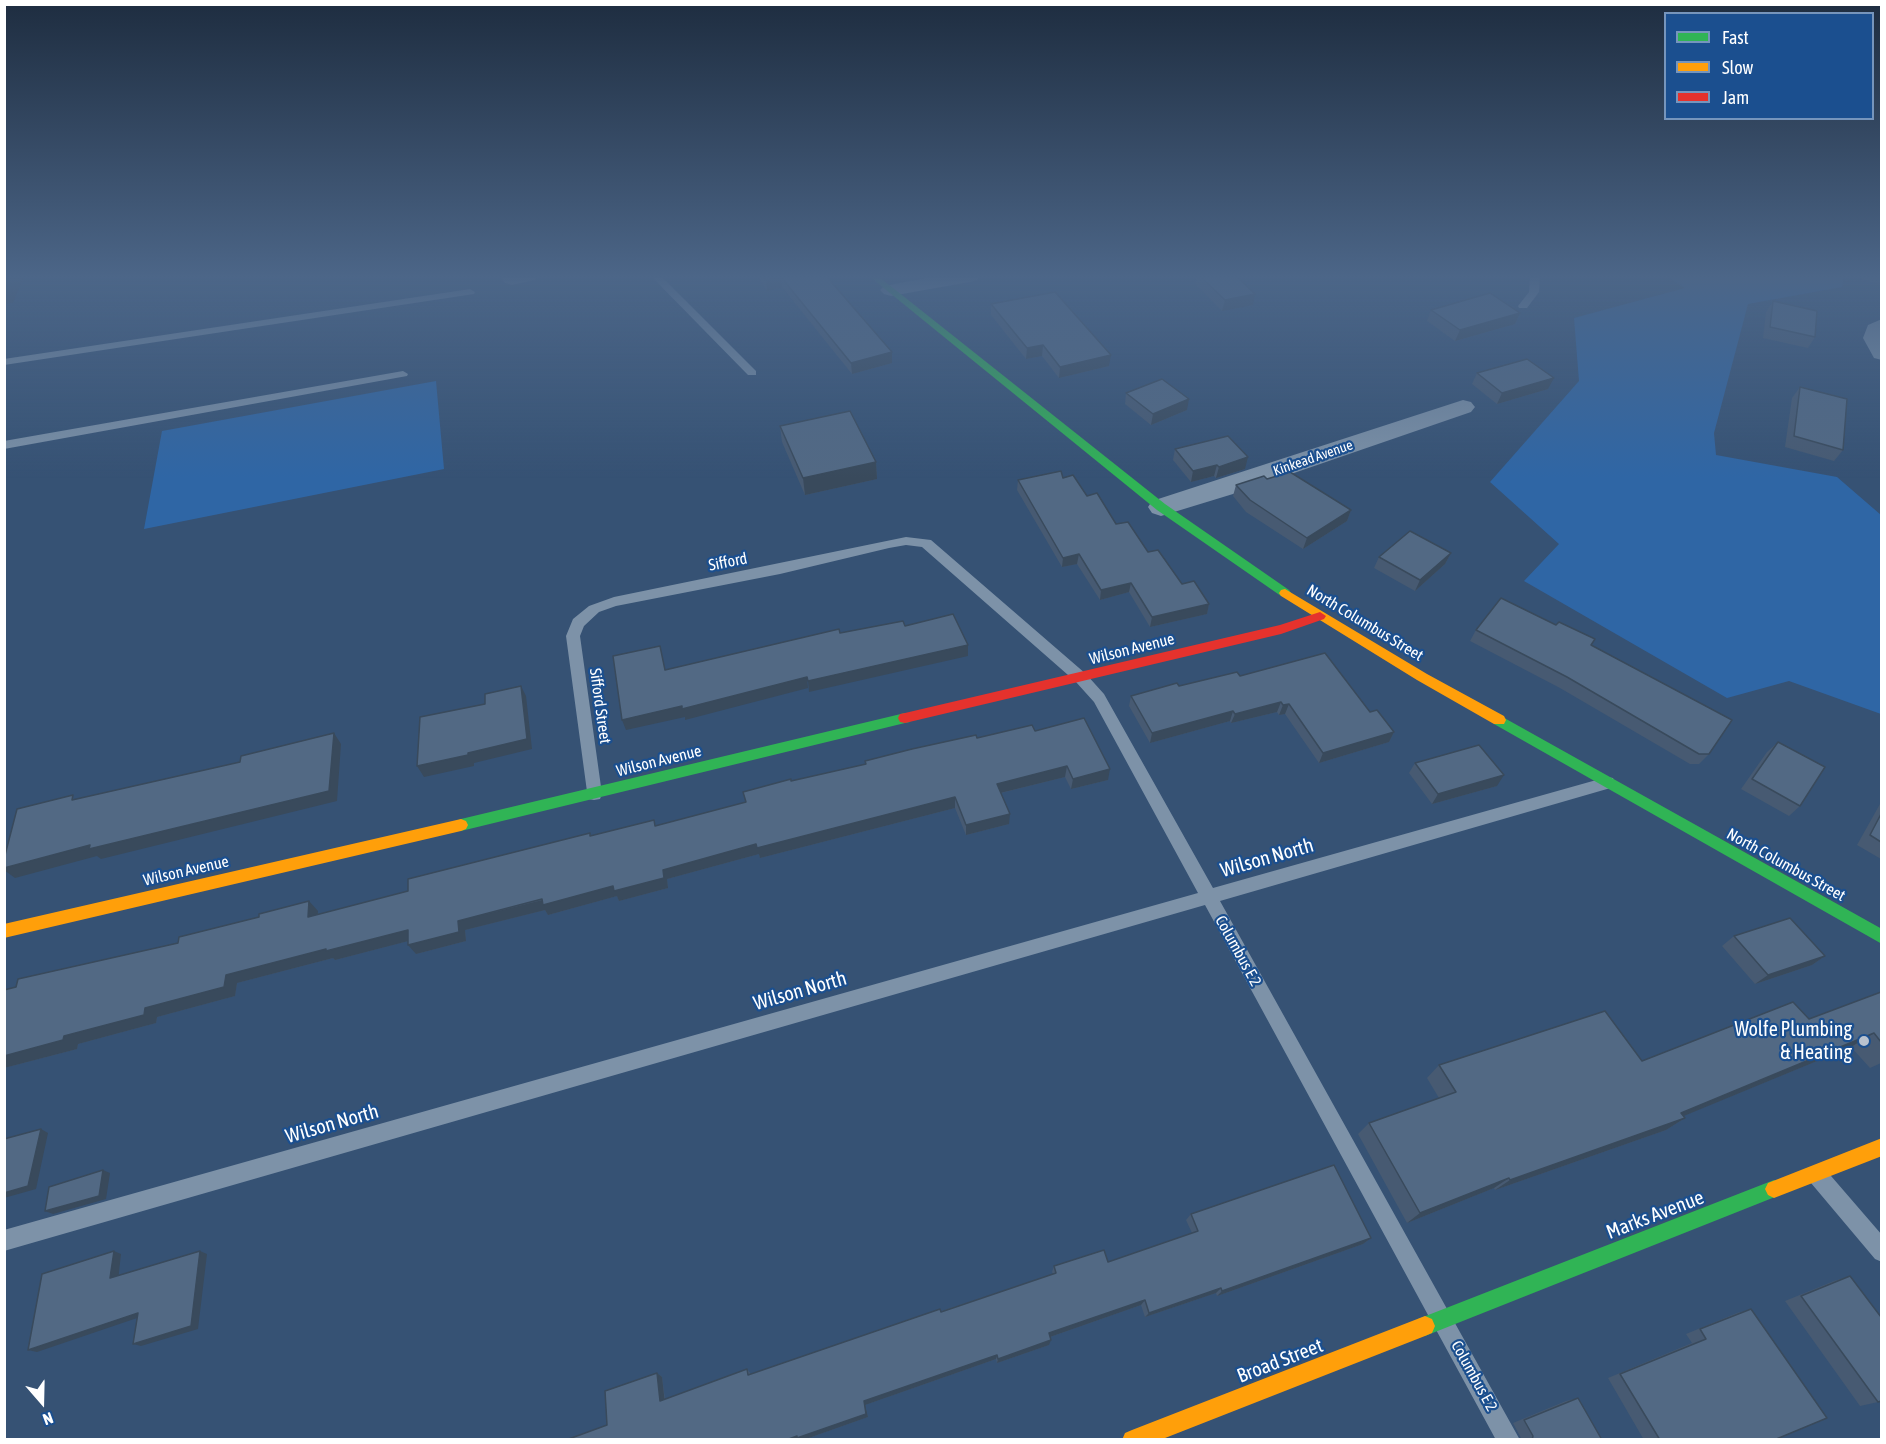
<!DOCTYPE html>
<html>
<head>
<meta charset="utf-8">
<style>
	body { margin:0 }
	#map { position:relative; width:1886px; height:1444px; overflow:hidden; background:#365274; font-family:"Asap Condensed",sans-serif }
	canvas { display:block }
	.frame { position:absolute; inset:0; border:6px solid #fff; pointer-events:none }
	.legend { position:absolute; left:1664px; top:12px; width:210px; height:108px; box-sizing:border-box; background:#1b4f8f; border:2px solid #7695bc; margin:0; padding:8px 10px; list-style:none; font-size:18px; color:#fff }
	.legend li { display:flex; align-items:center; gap:12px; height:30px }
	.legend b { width:30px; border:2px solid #7695bc }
	.north { position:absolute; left:12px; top:1372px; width:60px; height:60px; -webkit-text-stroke:4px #1b4f8f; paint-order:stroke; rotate:160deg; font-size:16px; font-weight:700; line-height:24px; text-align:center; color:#fff }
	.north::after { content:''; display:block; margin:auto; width:21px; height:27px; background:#fff; clip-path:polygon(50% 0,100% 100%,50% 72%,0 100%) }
</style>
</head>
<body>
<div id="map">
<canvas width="1886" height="1444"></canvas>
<div class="frame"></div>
<ul class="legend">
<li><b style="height:8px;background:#30b455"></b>Fast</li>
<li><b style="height:8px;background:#ff9f0a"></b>Slow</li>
<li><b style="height:8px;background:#e5322d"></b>Jam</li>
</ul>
<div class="north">N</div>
</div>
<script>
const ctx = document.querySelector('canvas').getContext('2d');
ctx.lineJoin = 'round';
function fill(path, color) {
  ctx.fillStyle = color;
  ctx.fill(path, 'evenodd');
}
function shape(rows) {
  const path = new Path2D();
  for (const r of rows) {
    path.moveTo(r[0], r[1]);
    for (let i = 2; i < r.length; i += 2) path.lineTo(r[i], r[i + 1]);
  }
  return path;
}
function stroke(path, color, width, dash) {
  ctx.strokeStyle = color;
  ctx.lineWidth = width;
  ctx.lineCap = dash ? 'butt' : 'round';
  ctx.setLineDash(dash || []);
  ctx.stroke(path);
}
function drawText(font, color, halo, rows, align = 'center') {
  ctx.font = font + ' "Asap Condensed",sans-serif';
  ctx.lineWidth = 4.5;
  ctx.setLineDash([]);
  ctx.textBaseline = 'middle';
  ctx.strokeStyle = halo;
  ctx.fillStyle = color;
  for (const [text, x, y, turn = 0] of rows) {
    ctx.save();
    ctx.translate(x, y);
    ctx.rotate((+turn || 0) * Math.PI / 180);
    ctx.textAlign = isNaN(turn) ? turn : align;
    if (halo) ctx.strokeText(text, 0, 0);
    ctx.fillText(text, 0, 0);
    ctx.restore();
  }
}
const green = shape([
	[1666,276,1844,276,1842,287,1748,304,1714,433,1716,455,1837,477,1881,515,1881,714,1789,681,1727,698,1524,581,1559,544,1490,482,1579,381,1574,318,1685,288],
	[436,381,444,469,144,529,162,431]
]);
const lane = shape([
	[651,276,661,276,756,371,756,375,748,375,651,276],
	[1530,276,1540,276,1539,292,1527,308,1519,308,1518,306,1529,292,1530,276],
	[470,289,475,292,474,294,4,365,4,359,470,289],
	[403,371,408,374,407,376,4,449,4,441,403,371],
	[906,537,931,540,1086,674,1104,694,1213,888,1607,777,1613,778,1615,783,1613,788,1607,789,1220,901,1520,1440,1496,1440,1205,905,4,1251,4,1230,1198,893,1094,702,1076,682,922,547,906,545,889,548,780,574,616,606,599,612,584,626,580,636,602,794,600,799,594,800,588,799,566,636,573,619,589,606,614,597,906,537],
	[1818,1166,1825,1169,1882,1235,1882,1262,1875,1259,1811,1183,1808,1176,1811,1169,1818,1166]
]);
const street = shape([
	[504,276,538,276,535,280,512,285,505,283,502,279,504,276],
	[936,276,980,276,977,280,970,282,891,296,884,294,880,290,884,286,936,276],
	[1882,319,1882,360,1874,358,1863,338,1868,325,1882,319],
	[1463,400,1471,402,1475,407,1471,412,1233,494,1161,516,1152,513,1148,507,1152,501,1463,400]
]);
const fast = shape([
	[869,276,878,276,1165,504,1289,590,1291,593,1289,596,1281,596,1157,510,869,276],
	[905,713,910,714,912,718,910,722,905,723,461,831,456,829,454,825,456,821,461,819,905,713],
	[1499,715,1882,929,1882,944,1494,724,1492,720,1494,716,1499,715],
	[1774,1180,1780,1183,1783,1189,1780,1195,1425,1336,1418,1333,1415,1326,1418,1319,1774,1180]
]);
const slow = shape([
	[1285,589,1427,674,1504,716,1506,720,1504,724,1494,724,1417,680,1281,596,1279,593,1281,590,1285,589],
	[461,819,466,821,468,825,466,829,461,831,4,938,4,924,461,819],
	[1882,1138,1882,1156,1774,1198,1768,1195,1765,1189,1768,1183,1882,1138],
	[1425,1316,1432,1319,1435,1326,1432,1333,1425,1336,1160,1440,1122,1440,1125,1433,1132,1430,1425,1316]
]);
const jam = shape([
	[1320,612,1326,616,1324,619,1281,634,905,723,900,722,898,718,900,714,905,713,1280,625,1320,612]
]);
const wall = shape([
	[757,276,818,276,892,363,852,374,782,287,767,291],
	[1196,276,1236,276,1253,305,1222,311,1195,284],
	[1862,276,1881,276,1881,285,1860,279],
	[1773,301,1815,337,1808,348,1763,338,1766,312],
	[991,304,1109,366,1059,378,1042,356,1026,359,991,315],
	[1431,310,1520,313,1515,324,1455,341,1427,321],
	[1477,373,1548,389,1497,404,1472,384],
	[1800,387,1843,450,1834,461,1785,447,1792,398],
	[1126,393,1187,410,1151,425,1125,404],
	[780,426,876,462,877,479,805,495,782,442],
	[1175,449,1245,469,1216,478,1214,476,1191,482,1173,460],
	[1063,478,1087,496,1116,524,1182,584,1209,604,1207,614,1150,627,1129,592,1100,600,1077,564,1062,567,1017,490,1018,480],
	[1267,479,1351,510,1347,521,1303,549,1246,512,1233,496,1236,485],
	[1451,553,1445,564,1415,591,1374,568,1379,557],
	[1476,630,1591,645,1709,754,1699,764,1690,764,1560,688,1470,641],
	[1240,676,1370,712,1394,732,1389,742,1319,763,1285,714,1279,715,1277,712,1231,723,1230,721,1150,743,1129,706,1131,696],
	[1035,731,1108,780,1071,789,1065,777,1001,793,1009,824,966,835,955,808,760,858,759,854,667,879,668,888,619,901,617,896,548,915,545,910,465,930,466,941,416,954,408,941,335,960,333,958,237,983,235,996,157,1017,156,1023,78,1044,77,1049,4,1068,4,990,318,911,318,915,408,891,590,833,591,836,656,826,746,802,791,781,865,765,865,761,977,738],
	[1778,742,1800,806,1789,816,1741,789,1767,752],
	[1415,763,1497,786,1432,804,1409,773],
	[1881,802,1881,859,1857,845,1880,804],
	[1734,936,1825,956,1812,965,1755,984,1722,946],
	[1881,992,1881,1063,1870,1068,1851,1047,1683,1116,1685,1118,1666,1130,1495,1190,1494,1188,1407,1223,1358,1134,1369,1123,1439,1098,1427,1078,1439,1065,1642,1061,1809,1019],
	[1191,1214,1371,1238,1363,1244,1217,1296,1216,1293,1145,1317,1141,1305,1050,1337,1049,1345,997,1363,996,1359,865,1405,868,1417,803,1440,566,1440,607,1425,657,1373,662,1377,665,1399,747,1369,751,1374,1053,1274,1052,1272,1054,1266,1108,1262,1192,1233,1186,1220],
	[1850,1276,1878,1402,1860,1406,1785,1301,1834,1281],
	[1751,1309,1774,1440,1644,1440,1608,1378,1692,1343,1686,1334,1737,1313],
	[1578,1398,1602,1440,1522,1440,1513,1423,1566,1401]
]);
const shadedWall = shape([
	[4,276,24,276,13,303,4,304],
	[781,277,782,287,767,291,766,280],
	[1255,294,1253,305,1222,311,1225,300],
	[1520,313,1515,324,1455,341,1460,330],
	[1043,345,1042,356,1026,359,1027,348],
	[892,352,892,363,852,374,851,363],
	[1111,355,1109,366,1059,378,1060,367],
	[1554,378,1548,389,1497,404,1502,393],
	[1189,399,1187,410,1151,425,1153,414],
	[1248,457,1245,469,1216,478,1219,467],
	[876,462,877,479,805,495,803,478],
	[1217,465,1214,476,1191,482,1193,471],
	[1351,510,1347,521,1303,549,1307,538],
	[1451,553,1445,564,1415,591,1420,580],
	[1079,554,1077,564,1062,567,1063,558],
	[1131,583,1129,592,1100,600,1101,590],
	[1209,604,1207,614,1150,627,1152,617],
	[968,645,968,656,809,692,808,681],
	[807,677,808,688,685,720,685,717,626,730,622,720],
	[521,686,526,696,532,749,474,763,474,766,424,777,417,766,468,753],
	[1281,702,1277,712,1231,723,1235,714],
	[1289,704,1285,714,1279,715,1283,705],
	[1233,711,1230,721,1150,743,1152,733],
	[1394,732,1389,742,1319,763,1323,753],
	[334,733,341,744,337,801,101,859,97,856,15,878,4,870,4,868],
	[1067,766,1065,777,996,794,997,784],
	[1110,769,1108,780,1071,789,1073,779],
	[1504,775,1497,786,1432,804,1438,794],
	[955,797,955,808,760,858,759,854,667,879,668,888,619,901,617,896,548,915,545,910,465,930,466,941,416,954,408,945,458,921,663,870,756,844],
	[1010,814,1009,824,966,835,966,825],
	[309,901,318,911,317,927,308,917],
	[408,930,416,939,335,960,333,958,237,983,235,996,157,1017,156,1023,78,1044,77,1049,4,1068,4,1056,145,1008,226,975,326,949],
	[1825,956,1812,965,1755,984,1768,975],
	[1874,1033,1851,1047,1662,1125,1681,1113],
	[1685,1118,1666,1130,1495,1190,1510,1180],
	[41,1129,48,1133,36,1189,4,1198,4,1193],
	[103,1170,110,1173,106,1199,53,1214,45,1211],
	[1509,1178,1494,1188,1407,1223,1420,1213],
	[1371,1238,1363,1244,1217,1296,1222,1291],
	[114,1251,121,1254,118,1281,110,1278],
	[200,1251,207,1254,198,1329,141,1346,133,1344],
	[1221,1288,1216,1293,1145,1317,1149,1313],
	[1145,1300,1141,1305,1047,1338,1049,1333],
	[138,1313,146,1315,37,1352,28,1350],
	[1051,1340,1049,1345,997,1363,998,1359],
	[997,1355,996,1359,865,1405,868,1417,803,1440,786,1440,864,1401],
	[657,1373,662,1377,665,1404,660,1401]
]);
const building = shape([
	[763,276,826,276,892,352,851,363,781,277,766,280,763,276],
	[1200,276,1236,276,1255,294,1225,300,1200,276],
	[1055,292,1111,355,1060,367,1043,345,1027,348,991,304,1055,292],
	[1490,293,1520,313,1460,330,1431,310,1490,293],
	[1773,301,1817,311,1815,337,1770,327,1773,301],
	[1527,359,1554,378,1502,393,1477,373,1527,359],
	[1162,379,1189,399,1153,414,1126,393,1162,379],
	[1800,387,1847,399,1843,450,1794,436,1800,387],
	[850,411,876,462,803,478,780,426,850,411],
	[1228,436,1248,457,1219,467,1217,465,1193,471,1175,449,1228,436],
	[1061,471,1063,478,1073,475,1087,496,1097,493,1116,524,1128,522,1148,552,1158,550,1182,584,1194,581,1209,604,1152,617,1131,583,1101,590,1079,554,1063,558,1018,480,1061,471],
	[1290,472,1351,510,1307,538,1250,500,1236,485,1264,476,1267,479,1290,472],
	[1410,531,1451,553,1420,580,1379,557,1410,531],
	[1501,598,1556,625,1559,622,1595,639,1591,645,1732,720,1709,754,1699,754,1567,677,1476,630,1501,598],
	[953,614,968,645,808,681,807,677,682,709,682,706,622,720,613,656,660,646,665,670,839,629,840,633,903,621,905,626,953,614],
	[1325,653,1370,712,1377,710,1394,732,1323,753,1289,704,1283,705,1281,702,1235,714,1233,711,1152,733,1131,696,1177,683,1179,686,1237,672,1240,676,1325,653],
	[521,686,527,739,468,753,468,755,417,766,420,717,485,704,485,694,521,686],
	[1084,718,1110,769,1073,779,1067,766,997,784,1010,814,966,825,955,797,757,848,756,844,663,870,664,878,614,891,613,886,543,905,542,899,458,921,459,932,408,945,408,930,326,951,326,949,226,975,224,987,145,1008,144,1015,64,1036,63,1040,4,1056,4,990,16,987,18,979,178,943,179,937,259,917,259,914,309,901,308,917,408,891,408,879,590,833,590,836,654,820,655,826,746,802,743,792,791,779,791,781,866,764,865,761,912,749,976,735,977,738,1032,725,1035,731,1084,718],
	[334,733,329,791,89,849,90,845,4,868,4,859,17,809,73,795,72,800,240,762,241,756,334,733],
	[1778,742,1825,767,1800,806,1752,779,1778,742],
	[1479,745,1504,775,1438,794,1415,763,1479,745],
	[1881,814,1881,842,1870,835,1881,814],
	[1790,918,1825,956,1768,975,1734,936,1790,918],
	[1881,992,1881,1042,1874,1033,1681,1113,1685,1118,1510,1180,1509,1178,1420,1213,1369,1123,1456,1092,1439,1065,1605,1011,1642,1061,1793,1002,1809,1019,1881,992],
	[41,1129,28,1186,4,1193,4,1139,41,1129],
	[1334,1165,1371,1238,1222,1291,1221,1288,1149,1313,1145,1300,1049,1333,1051,1340,998,1359,997,1355,864,1401,866,1414,797,1438,797,1436,786,1440,566,1440,607,1425,605,1391,657,1373,660,1401,747,1369,748,1375,940,1309,941,1312,1056,1273,1054,1266,1104,1250,1108,1262,1198,1231,1191,1214,1334,1165],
	[103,1170,99,1196,45,1211,49,1187,103,1170],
	[114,1251,110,1278,200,1251,191,1326,133,1344,138,1313,28,1350,42,1274,114,1251],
	[1850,1276,1881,1317,1881,1401,1878,1402,1801,1296,1850,1276],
	[1751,1309,1827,1418,1774,1440,1660,1440,1620,1374,1706,1339,1700,1329,1751,1309],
	[1578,1398,1602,1440,1532,1440,1533,1436,1524,1420,1578,1398]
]);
const markers = [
	[1864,1041,6,"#b9c2ce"]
];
const farStreetnames = [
	["Kinkead Avenue",1313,458,-19]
];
const streetNames = [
	["Sifford",728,562,-11],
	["North Columbus Street",1365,623,31],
	["Wilson Avenue",1132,649,-14],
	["Sifford Street",600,706,82],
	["Wilson Avenue",659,761,-14],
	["North Columbus Street",1786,865,29],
	["Wilson Avenue",186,871,-13],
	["Columbus E 2",1238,951,61],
	["Columbus E 2",1474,1376,61]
];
const nearStreetnames = [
	["Wilson North",1267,858,-16],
	["Wilson North",800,991,-16],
	["Wilson North",332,1124,-16],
	["Marks Avenue",1655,1215,-21],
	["Broad Street",1280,1361,-21]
];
const nearPoinames = [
	["Wolfe Plumbing",1852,1030],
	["& Heating",1852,1053]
];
fill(green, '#2f66a5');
fill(lane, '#7d92a8');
fill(street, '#7d92a8');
fill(fast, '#30b455');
fill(slow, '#ff9f0a');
fill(jam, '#e5322d');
fill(wall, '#475a72');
fill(shadedWall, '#394a5c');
fill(building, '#526984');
stroke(building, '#394a5c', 1.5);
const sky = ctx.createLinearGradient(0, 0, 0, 478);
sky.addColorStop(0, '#1e2d40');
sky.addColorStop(0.58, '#4c6688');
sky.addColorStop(1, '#4c668800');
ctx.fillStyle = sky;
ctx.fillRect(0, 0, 1886, 478);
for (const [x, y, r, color] of markers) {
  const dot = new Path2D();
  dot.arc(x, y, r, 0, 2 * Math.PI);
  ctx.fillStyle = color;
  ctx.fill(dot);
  stroke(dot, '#1b4f8f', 2);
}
drawText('14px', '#fff', '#1b4f8f', farStreetnames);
drawText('16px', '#fff', '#1b4f8f', streetNames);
drawText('20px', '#fff', '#1b4f8f', nearStreetnames);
drawText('20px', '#fff', '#1b4f8f', nearPoinames, 'right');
</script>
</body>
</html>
